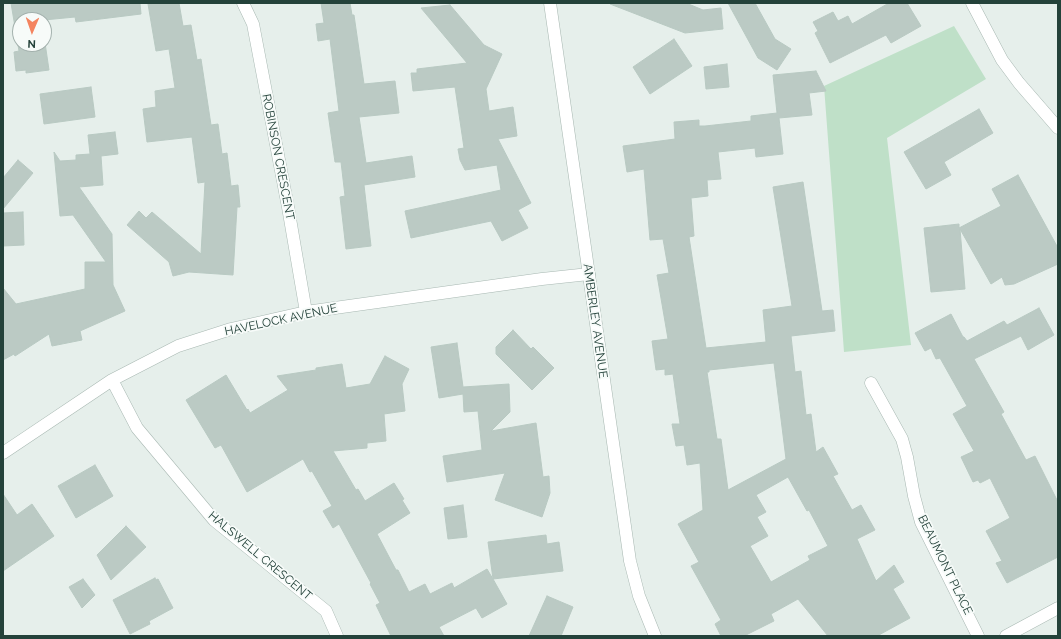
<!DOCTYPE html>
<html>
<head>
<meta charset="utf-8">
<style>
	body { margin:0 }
	#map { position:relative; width:1061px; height:639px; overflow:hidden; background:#e6efeb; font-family:Raleway,sans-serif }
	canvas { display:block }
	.frame { position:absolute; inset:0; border:4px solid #24423a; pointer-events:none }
	.north { position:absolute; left:12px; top:12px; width:40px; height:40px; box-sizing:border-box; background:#f7fbf9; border:1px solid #a3b1ad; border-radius:50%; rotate:182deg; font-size:11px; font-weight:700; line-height:16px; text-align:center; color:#24423a }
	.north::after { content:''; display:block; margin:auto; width:14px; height:18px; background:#f4845f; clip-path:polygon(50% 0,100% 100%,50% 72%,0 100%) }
</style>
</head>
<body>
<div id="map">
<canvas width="1061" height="639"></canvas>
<div class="frame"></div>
<div class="north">N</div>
</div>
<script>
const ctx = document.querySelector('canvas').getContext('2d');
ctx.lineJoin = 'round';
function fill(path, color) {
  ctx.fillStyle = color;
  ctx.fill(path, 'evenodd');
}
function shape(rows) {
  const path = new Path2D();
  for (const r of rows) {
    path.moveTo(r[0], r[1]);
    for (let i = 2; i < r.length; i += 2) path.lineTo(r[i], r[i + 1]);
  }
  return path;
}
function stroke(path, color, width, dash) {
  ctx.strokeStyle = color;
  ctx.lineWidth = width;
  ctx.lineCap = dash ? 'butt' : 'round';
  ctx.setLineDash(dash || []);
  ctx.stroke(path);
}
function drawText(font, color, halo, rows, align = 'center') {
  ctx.font = font + ' Raleway,sans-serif';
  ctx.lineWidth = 3.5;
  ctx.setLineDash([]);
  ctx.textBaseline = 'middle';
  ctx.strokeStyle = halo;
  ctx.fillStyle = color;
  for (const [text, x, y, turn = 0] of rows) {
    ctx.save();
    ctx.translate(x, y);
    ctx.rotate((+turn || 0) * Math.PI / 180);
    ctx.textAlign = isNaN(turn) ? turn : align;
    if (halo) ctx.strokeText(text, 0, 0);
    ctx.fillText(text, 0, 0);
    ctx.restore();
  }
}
const green = shape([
	[954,26,986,79,887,138,911,345,844,352,824,86]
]);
const building = shape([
	[11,3,140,3,141,14,76,22,75,17,44,20,20,20,20,44,44,44,44,36,49,70,26,73,26,70,16,71,14,52,19,51,11,3],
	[157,3,179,3,183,26,191,25,197,60,201,59,211,125,218,124,222,154,227,153,231,186,238,185,240,207,237,207,233,275,189,272,173,276,169,262,127,225,139,211,146,218,152,212,201,254,205,182,198,183,192,137,147,142,143,109,156,107,155,91,175,88,169,49,156,51,148,4,157,3],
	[321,3,350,3,352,15,354,15,356,29,364,84,395,81,399,113,359,117,366,163,412,156,415,177,364,185,371,246,346,249,340,197,345,196,341,162,335,162,328,113,339,111,330,39,318,41,316,24,324,23,321,3],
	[611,3,686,3,703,10,721,8,723,29,685,33,610,4,611,3],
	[728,3,755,3,775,39,791,49,777,70,758,58,728,3],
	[889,3,907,3,921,26,891,43,886,35,830,63,815,33,818,31,813,22,833,12,838,21,848,16,852,24,889,3],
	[450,5,484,45,502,54,486,89,489,111,513,107,517,136,498,139,531,203,518,210,528,228,502,241,491,221,411,238,405,211,501,190,497,165,465,170,460,160,458,149,464,148,455,87,413,91,411,73,417,73,417,69,467,63,421,8,450,5],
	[674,39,692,66,650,94,633,67,674,39],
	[727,64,729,87,706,89,704,67,727,64],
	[816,71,826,91,809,93,812,115,779,118,783,154,756,157,755,148,718,152,721,179,707,180,708,196,691,198,694,236,689,237,706,348,766,342,763,310,792,306,773,187,803,182,822,311,833,310,835,331,791,336,795,372,801,371,806,415,811,414,816,452,823,447,838,474,833,476,852,510,861,505,875,530,857,539,876,581,894,565,904,582,893,589,910,618,877,636,828,636,798,599,771,614,774,621,744,636,721,636,715,624,721,620,691,566,699,562,678,524,703,510,700,463,687,465,684,445,676,446,672,424,680,424,673,374,665,375,665,369,656,370,652,341,668,339,657,275,669,273,663,239,650,240,644,169,627,172,623,146,675,139,674,122,699,120,699,126,705,126,751,121,751,116,777,113,773,75,816,71],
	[774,363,786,459,728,490,721,439,717,439,707,372,709,372,709,370,774,363],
	[788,477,807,511,809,510,828,546,808,556,810,560,771,582,750,546,768,536,757,517,766,512,756,495,788,477],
	[91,87,95,117,44,124,40,94,91,87],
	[979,109,993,133,944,162,951,175,926,189,904,152,979,109],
	[115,132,118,154,101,156,103,185,79,187,112,234,113,285,125,311,80,331,82,340,52,346,49,334,15,356,14,354,3,360,3,288,16,304,85,289,85,262,106,262,73,215,60,216,54,152,60,161,76,160,76,155,90,154,88,135,115,132],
	[18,160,33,173,3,209,3,178,18,160],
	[1018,175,1058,248,1058,264,1014,284,1005,285,1002,277,991,284,960,229,965,289,931,292,924,228,959,224,959,228,1001,206,992,189,1018,175],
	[23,212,24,245,3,246,3,213,23,212],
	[1039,308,1054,335,1028,350,1021,336,974,359,1004,412,1001,414,1026,460,1035,456,1058,502,1058,557,1007,583,996,563,1002,561,986,531,1010,518,990,478,980,483,978,480,973,482,961,457,974,451,953,414,967,406,940,358,936,359,931,348,925,351,915,333,951,314,963,337,964,337,967,341,1004,321,1007,325,1039,308],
	[513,330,531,349,533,347,554,368,532,390,496,354,496,347,513,330],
	[457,343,463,387,509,384,510,412,491,431,536,423,543,477,549,476,550,493,542,517,495,500,505,473,447,482,443,456,482,450,478,411,464,412,463,394,439,398,431,347,457,343],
	[385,356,409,369,402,384,405,411,384,414,386,441,367,443,367,448,333,451,356,490,358,489,365,501,394,483,404,499,402,500,410,513,377,534,396,570,398,570,409,592,425,584,430,594,452,583,454,588,487,569,493,579,488,542,546,535,547,544,559,542,563,571,493,579,507,604,482,618,476,608,439,627,444,636,391,636,376,605,380,603,370,584,371,583,339,524,333,528,323,511,332,506,312,471,310,472,303,459,247,492,221,445,215,448,186,400,226,375,247,410,248,409,250,413,288,390,277,376,316,370,316,368,342,364,346,388,370,384,385,356],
	[95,465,113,496,76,518,58,486,95,465],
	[3,494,17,515,32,504,54,536,3,571,3,494],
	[463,505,467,537,448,539,444,508,463,505],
	[126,526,146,547,111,580,97,555,126,526],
	[155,578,156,580,158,579,173,608,149,621,150,624,130,634,113,600,155,578],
	[83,579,95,595,82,608,69,587,83,579],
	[547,596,573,607,561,636,529,636,547,596]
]);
const minor = shape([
	[243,3,253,24,288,207,306,312],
	[972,3,1002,60,1019,83,1058,128],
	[112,380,137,428,214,520,326,611,337,636],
	[871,383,902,439,907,457,914,496,921,522,978,636],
	[3,453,112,380,178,346,231,329,306,312,542,279,589,274],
	[1006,636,1058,608]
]);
const tertiary = shape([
	[550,3,630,561,639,596,655,636]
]);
const streetNames = [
	["ROBINSON CRESCENT",278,157,79],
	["HAVELOCK AVENUE",281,320,-12],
	["AMBERLEY AVENUE",595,321,82],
	["HALSWELL CRESCENT",260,556,40],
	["BEAUMONT PLACE",945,565,64]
];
fill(green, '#bfe0c8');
fill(building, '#bbcac4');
stroke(building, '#b8c9c2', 1);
stroke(minor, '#a8b8b2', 13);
stroke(tertiary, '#a8b8b2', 13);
stroke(minor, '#fff', 12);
stroke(tertiary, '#fff', 12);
drawText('12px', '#24423a', '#f7fbf9', streetNames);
</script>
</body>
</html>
